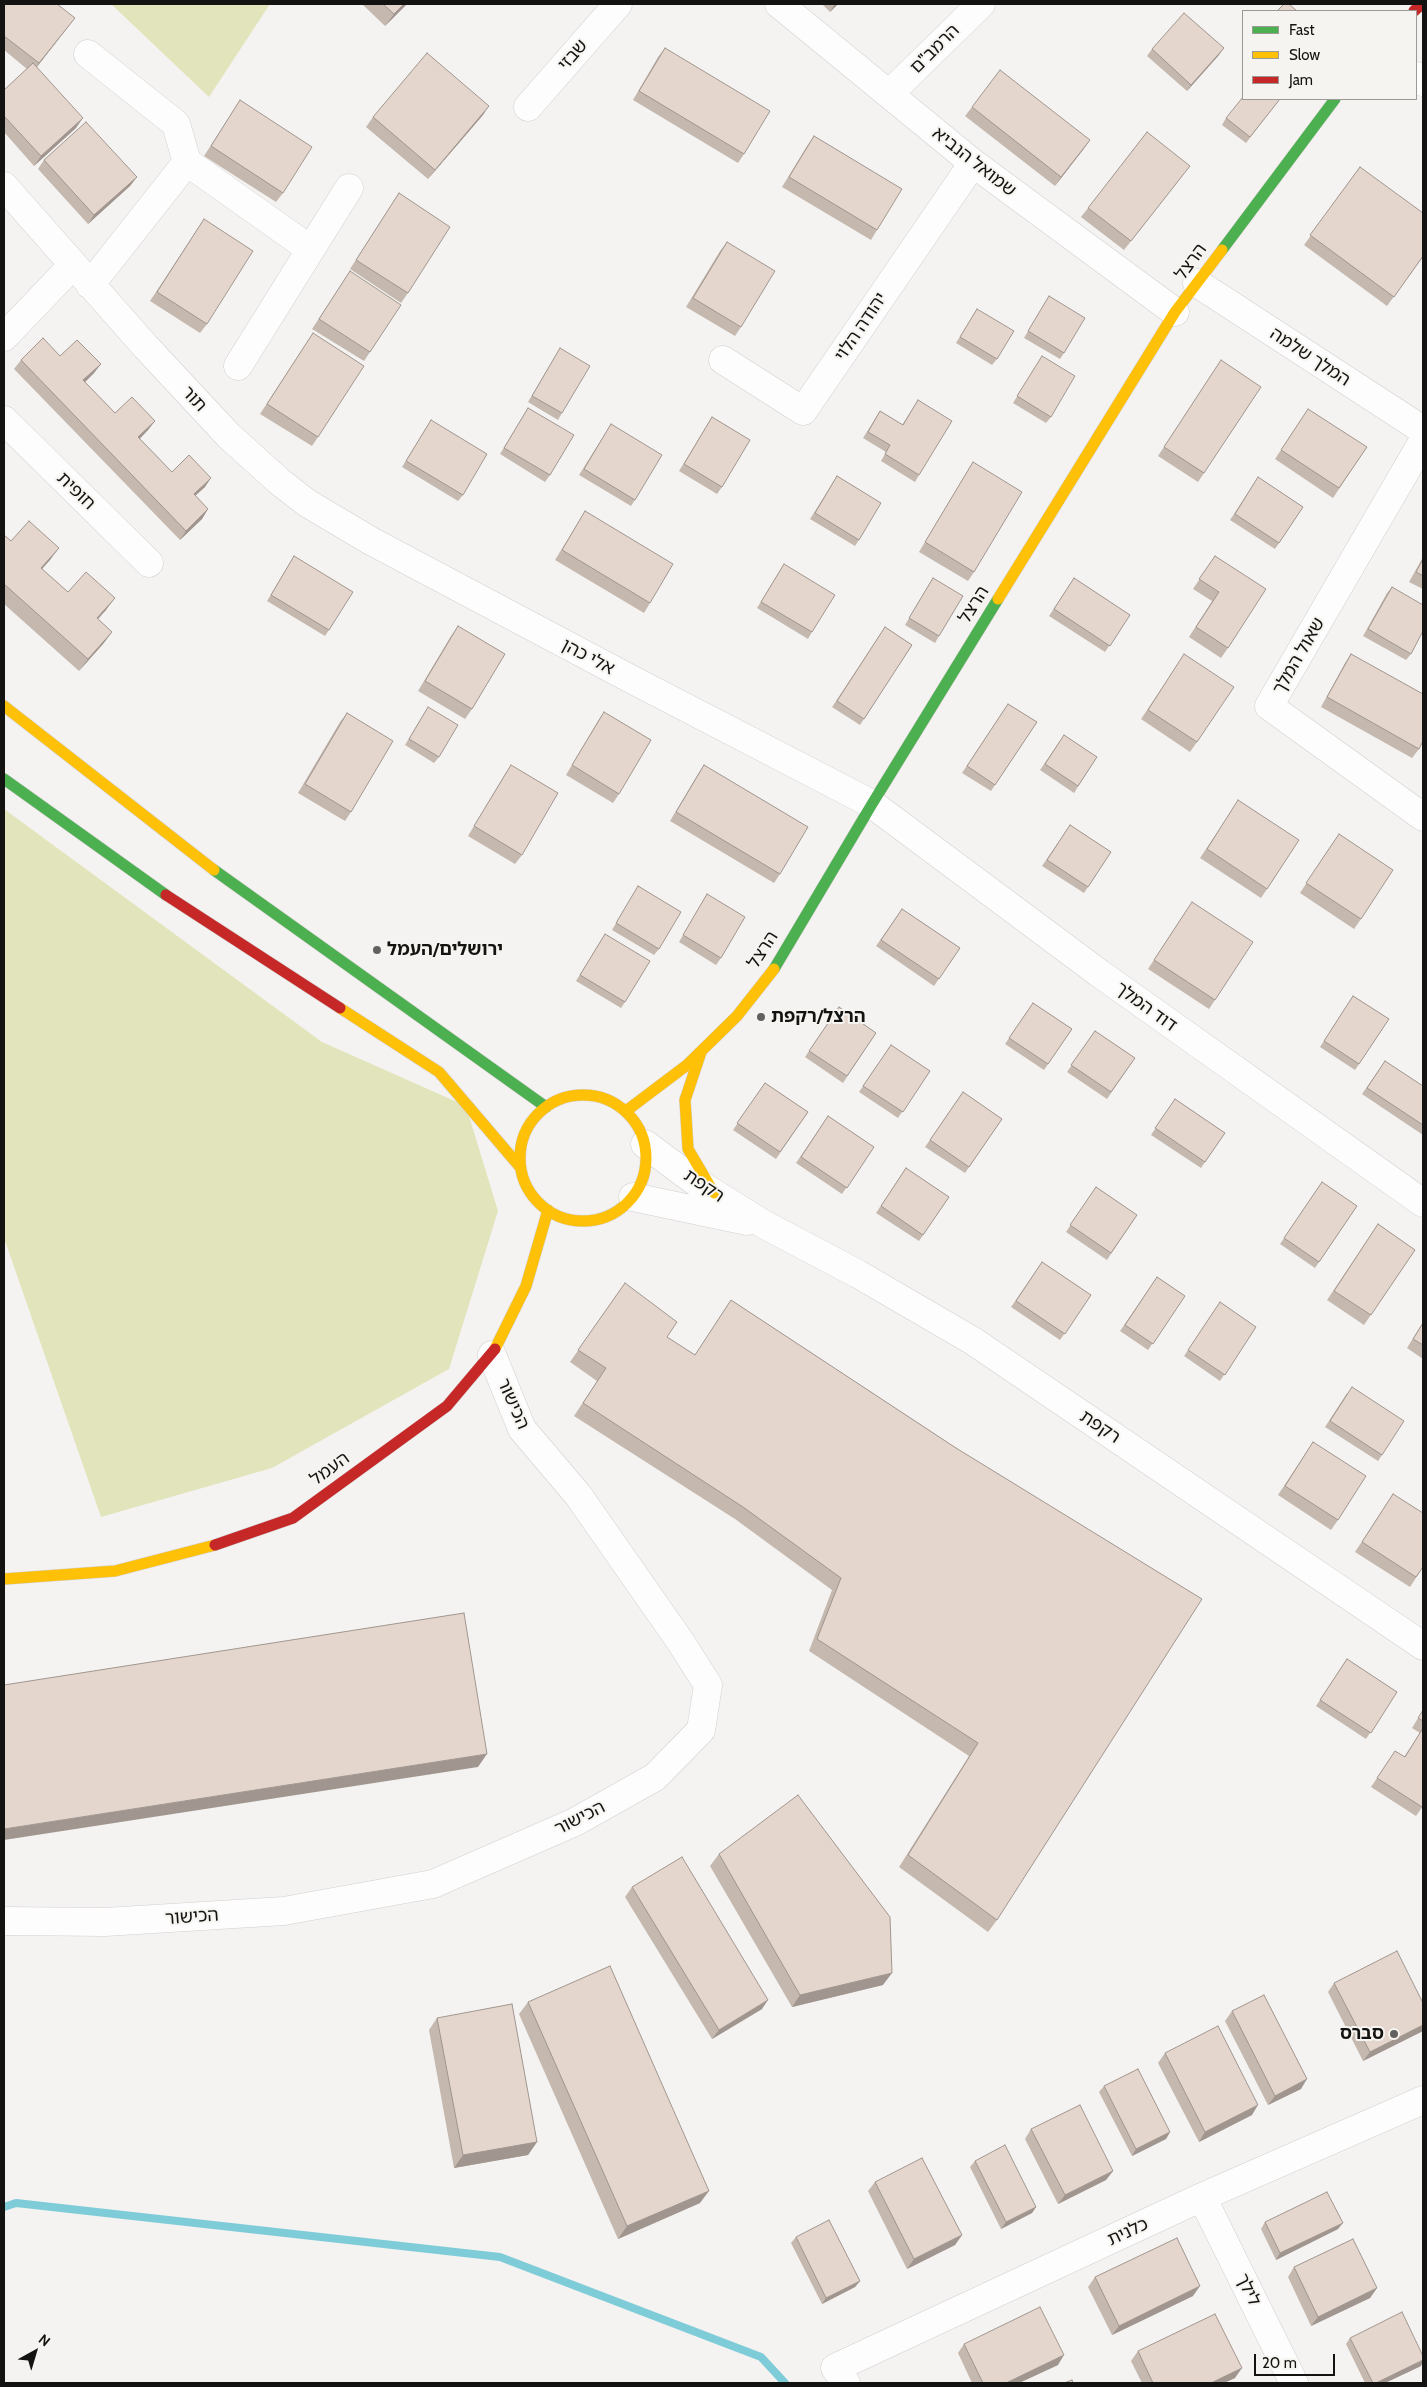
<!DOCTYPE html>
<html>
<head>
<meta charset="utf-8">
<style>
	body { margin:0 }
	#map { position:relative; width:1427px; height:2387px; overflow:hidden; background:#f5f3f1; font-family:Cabin,sans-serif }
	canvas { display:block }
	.frame { position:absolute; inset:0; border:5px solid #131311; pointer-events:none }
	.legend { position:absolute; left:1242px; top:10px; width:175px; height:90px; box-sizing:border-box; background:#f6f4f0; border:1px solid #9b9a97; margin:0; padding:6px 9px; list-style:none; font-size:15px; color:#131311 }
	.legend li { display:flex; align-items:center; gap:10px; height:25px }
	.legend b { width:25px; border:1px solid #9b9a97 }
	.north { position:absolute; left:10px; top:2327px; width:50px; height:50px; -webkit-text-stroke:4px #f6f4f0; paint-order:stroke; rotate:39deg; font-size:14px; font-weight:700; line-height:20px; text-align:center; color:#131311 }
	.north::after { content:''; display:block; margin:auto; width:18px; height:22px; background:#131311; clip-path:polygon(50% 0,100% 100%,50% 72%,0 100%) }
	.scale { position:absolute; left:1254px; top:2354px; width:81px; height:22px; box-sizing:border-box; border:2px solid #131311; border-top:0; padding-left:6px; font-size:15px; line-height:18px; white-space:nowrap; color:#131311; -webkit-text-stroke:4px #f6f4f0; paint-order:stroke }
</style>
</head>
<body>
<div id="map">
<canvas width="1427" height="2387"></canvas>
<div class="frame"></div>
<ul class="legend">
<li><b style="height:6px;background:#4caf50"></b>Fast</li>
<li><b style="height:6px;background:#ffc107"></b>Slow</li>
<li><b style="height:6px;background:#c62828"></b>Jam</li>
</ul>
<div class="north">N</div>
<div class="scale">20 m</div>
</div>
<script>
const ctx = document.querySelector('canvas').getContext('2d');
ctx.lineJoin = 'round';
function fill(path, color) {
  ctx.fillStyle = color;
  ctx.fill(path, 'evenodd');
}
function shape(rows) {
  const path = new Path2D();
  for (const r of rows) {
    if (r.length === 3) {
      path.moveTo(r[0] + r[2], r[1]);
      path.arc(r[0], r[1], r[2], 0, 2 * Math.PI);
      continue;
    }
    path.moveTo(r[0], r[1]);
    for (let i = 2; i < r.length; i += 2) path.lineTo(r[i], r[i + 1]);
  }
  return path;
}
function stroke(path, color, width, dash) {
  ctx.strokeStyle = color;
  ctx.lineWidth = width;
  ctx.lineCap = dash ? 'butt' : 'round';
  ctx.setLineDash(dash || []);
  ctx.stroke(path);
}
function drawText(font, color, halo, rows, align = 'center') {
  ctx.font = font + ' Cabin,"Noto Sans Hebrew",sans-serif';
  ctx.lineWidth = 4;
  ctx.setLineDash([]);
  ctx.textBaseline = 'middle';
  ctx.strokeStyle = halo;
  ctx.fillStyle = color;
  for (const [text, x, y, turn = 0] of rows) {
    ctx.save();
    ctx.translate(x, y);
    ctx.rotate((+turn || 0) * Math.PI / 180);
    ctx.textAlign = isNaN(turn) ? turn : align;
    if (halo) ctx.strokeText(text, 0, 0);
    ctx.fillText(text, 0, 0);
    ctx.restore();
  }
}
const green = shape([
	[111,4,270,4,209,97],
	[4,809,322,1042,466,1106,498,1211,449,1369,272,1468,101,1517,4,1238]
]);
const stream = shape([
	[4,2207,16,2203,500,2257,761,2357,785,2383]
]);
const street = shape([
	[779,4,973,163,1175,312],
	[88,54,176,124,187,162],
	[1416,76,1423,82],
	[889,94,981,4],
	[528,107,618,4],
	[4,186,146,347,229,436,280,482,307,503,371,541,629,678,872,804,1099,973,1423,1203],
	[1197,283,1423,430],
	[90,285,187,162,310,249],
	[4,337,73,265],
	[723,360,803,411,973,163],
	[238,366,349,188],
	[4,420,149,563],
	[1423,441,1269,706,1423,817],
	[645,1144,696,1182,765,1225,858,1274,973,1341,1423,1646],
	[633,1197,747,1221],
	[4,1921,105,1922,284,1911,433,1884,575,1822,655,1777,701,1730,708,1685,680,1641,578,1495,522,1429,492,1355],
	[1202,2197,1294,2383],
	[846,2383,835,2368,1202,2197,1423,2100]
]);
const fast = shape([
	[1222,250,1335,99],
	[4,779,166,895],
	[214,870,546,1107],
	[774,969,872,804,998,599]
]);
const slow = shape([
	[998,599,1175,312,1222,250],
	[4,706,214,870],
	[340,1008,439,1072,520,1167],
	[701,1052,685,1100,688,1149,714,1193],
	[583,1158,63],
	[626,1111,687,1065,737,1016,774,969],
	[495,1349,526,1286,548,1210],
	[4,1579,115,1571,215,1545]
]);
const jam = shape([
	[1414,11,1422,4],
	[166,895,340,1008],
	[215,1545,293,1518,447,1406,495,1349]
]);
const wall = shape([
	[4,4,68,27,37,67,76,128,34,166,4,132,4,90,27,69,4,50],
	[362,4,407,4,385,26],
	[822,4,838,4,830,12],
	[665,48,744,154,738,163,633,100,658,57],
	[1152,49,1219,55,1187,91,1147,56],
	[1280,99,1246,143,1222,125,1226,118],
	[240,100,283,193,276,202,204,156],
	[972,107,1090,140,1055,186,965,116],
	[483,115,428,179,366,127,373,117],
	[814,136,877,230,871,240,782,187,807,146],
	[44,160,137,177,130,186,88,224,38,169],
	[1360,167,1423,257,1387,306,1304,245],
	[1183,175,1124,250,1081,217,1088,208],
	[399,193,408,293,401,303,350,269],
	[204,219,207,324,200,333,150,301],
	[727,242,741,327,735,336,686,307,720,251],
	[350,271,370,352,364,361,312,329],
	[1049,296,1064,353,1060,359,1024,338],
	[977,309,997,359,992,365,956,343],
	[313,333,318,437,312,446,260,414],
	[560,348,562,413,558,420,528,402],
	[60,356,101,364,94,373,85,382,115,413,155,421,148,430,140,439,172,472,205,487,195,496,208,509,202,519,180,540,14,369,21,360],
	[1042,356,1051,417,1046,423,1013,403],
	[1215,370,1204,473,1198,482,1158,456],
	[918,400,919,475,915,482,881,461,886,452,863,438,880,411,902,425],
	[528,408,550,475,545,482,500,454],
	[712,417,722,487,717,494,679,471],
	[1302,418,1367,447,1333,498,1275,459],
	[431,420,463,495,458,501,402,467],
	[611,424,635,500,631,506,579,475],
	[973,462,974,572,968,581,919,552],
	[837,476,859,540,855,546,810,519],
	[1258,477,1303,507,1275,549,1230,520],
	[585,511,650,603,644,613,555,560,579,521],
	[4,535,11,541,50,560,42,569,68,592,106,610,98,619,112,632,103,644,79,671,4,604],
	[294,556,329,630,325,636,267,601],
	[1215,556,1228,648,1221,658,1189,637,1212,601,1193,589],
	[1423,557,1423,589,1409,582],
	[784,564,812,632,808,639,757,608],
	[933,578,939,636,935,643,905,625],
	[1074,578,1130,615,1105,652,1049,616],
	[1392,587,1411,654,1406,660,1363,636,1387,593],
	[458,626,472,709,465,719,418,691,451,636],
	[885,627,912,645,860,725,832,707],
	[1351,654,1419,749,1412,758,1321,707,1345,663],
	[1178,664,1197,742,1190,752,1141,719],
	[1008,704,1037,722,991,791,962,773],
	[428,707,439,757,434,763,405,745],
	[604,712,619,794,613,803,566,775,598,721],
	[347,713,351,812,345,821,298,793,340,722],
	[1064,735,1097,757,1074,793,1040,770],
	[511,765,522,855,515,864,468,836,505,774],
	[704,765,780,874,774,883,670,821,698,774],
	[1232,810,1267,889,1261,898,1200,858],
	[1070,825,1111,852,1084,893,1042,866],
	[1332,844,1361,919,1354,929,1300,893],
	[638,886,659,949,654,955,612,930],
	[707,894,721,958,716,965,679,942],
	[902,909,960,948,934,986,876,946],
	[1186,911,1215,1000,1209,1009,1148,969],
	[605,934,625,1002,621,1008,576,981],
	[1353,996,1389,1019,1355,1070,1320,1047],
	[1033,1003,1072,1029,1044,1070,1005,1044],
	[839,1007,876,1033,843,1083,805,1057],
	[1095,1031,1135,1058,1107,1099,1067,1072],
	[891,1045,930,1071,898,1118,859,1092],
	[1385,1061,1423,1086,1423,1135,1362,1094],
	[765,1083,808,1112,776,1159,733,1130],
	[963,1092,1002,1119,965,1173,925,1147],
	[1175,1099,1225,1133,1201,1168,1151,1135],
	[828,1116,874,1147,842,1194,796,1163],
	[906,1168,949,1197,919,1241,876,1213],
	[1322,1182,1357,1206,1315,1268,1280,1244],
	[1096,1187,1137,1215,1107,1260,1066,1232],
	[1378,1224,1415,1250,1364,1325,1327,1300],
	[1042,1262,1091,1295,1060,1340,1011,1307],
	[1157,1277,1185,1296,1148,1350,1120,1331],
	[625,1283,667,1337,695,1355,731,1300,956,1448,997,1920,988,1932,899,1867,969,1756,809,1651,832,1590,735,1519,574,1416,597,1381,570,1362],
	[1220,1302,1256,1327,1220,1381,1184,1356],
	[1423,1322,1423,1359,1407,1348],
	[1347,1393,1382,1455,1378,1461,1325,1427],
	[1313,1442,1338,1520,1331,1530,1278,1495],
	[1393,1494,1423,1567,1410,1587,1355,1552],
	[1347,1659,1397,1692,1366,1739,1316,1706],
	[1423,1710,1423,1806,1416,1816,1371,1787,1395,1751,1404,1757,1420,1733,1412,1728],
	[719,1854,883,1985,792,2007,710,1866],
	[632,1887,762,2009,712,2039,625,1897],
	[1334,1983,1423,2003,1423,2031,1363,2061,1328,1992],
	[528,2002,700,2203,618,2239,519,2014],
	[1232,2011,1301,2089,1268,2105,1225,2021],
	[437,2018,537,2142,528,2155,454,2168,429,2030],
	[1165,2053,1252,2115,1199,2142,1158,2063],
	[1104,2086,1170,2132,1166,2139,1132,2156,1099,2092],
	[1031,2129,1113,2171,1106,2180,1058,2204,1025,2139],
	[975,2161,1036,2207,1032,2213,1001,2229,970,2167],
	[875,2182,962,2235,955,2245,907,2269,868,2191],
	[1265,2222,1338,2229,1276,2260,1261,2229],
	[796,2237,860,2281,855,2287,822,2304,791,2243],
	[1294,2267,1377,2288,1370,2298,1311,2326,1288,2277],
	[1095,2277,1193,2296,1112,2335,1088,2287],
	[1350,2338,1421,2366,1385,2383,1365,2383,1346,2344],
	[964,2344,1058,2365,1019,2383,972,2383,958,2353],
	[1138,2351,1235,2378,1224,2383,1142,2383,1131,2361]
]);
const shadedWall = shape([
	[404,4,407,4,385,26,394,14],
	[835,4,838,4,830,12],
	[75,18,68,27,32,73,39,63],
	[1224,48,1219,55,1187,91,1191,85],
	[489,106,483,115,428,179,435,170],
	[83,118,76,128,34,166,41,156],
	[1090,140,1083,150,1055,186,1061,177],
	[137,177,130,186,88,224,94,215],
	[101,364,94,373,77,390,83,380],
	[155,421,148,430,132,446,138,437],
	[211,478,205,487,187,503,194,494],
	[208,509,202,519,180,540,186,531],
	[59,548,50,560,32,580,41,568],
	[115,598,106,610,88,630,97,618],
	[112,632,103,644,79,671,88,659],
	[487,1754,478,1767,4,1840,4,1829],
	[892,1973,883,1985,792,2007,800,1995],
	[768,2000,762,2009,712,2039,719,2030],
	[1423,2025,1423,2031,1363,2061,1370,2052],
	[1307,2079,1301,2089,1268,2105,1275,2096],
	[1258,2105,1252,2115,1199,2142,1205,2132],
	[1170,2132,1166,2139,1132,2156,1136,2149],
	[537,2142,528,2155,454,2168,463,2155],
	[1113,2171,1106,2180,1058,2204,1065,2195],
	[709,2191,700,2203,618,2239,627,2226],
	[1036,2207,1032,2213,1001,2229,1006,2222],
	[1343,2223,1338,2229,1276,2260,1280,2253],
	[962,2235,955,2245,907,2269,914,2259],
	[860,2281,855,2287,822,2304,826,2298],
	[1200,2286,1193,2296,1112,2335,1119,2326],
	[1377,2288,1370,2298,1311,2326,1318,2317],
	[1064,2355,1058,2365,1019,2383,1006,2383],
	[1423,2360,1423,2362,1421,2366,1385,2383,1376,2383],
	[1242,2368,1235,2378,1224,2383,1211,2383]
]);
const building = shape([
	[4,4,57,4,75,18,39,63,4,36,4,4],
	[383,4,404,4,394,14,383,4],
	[1284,4,1289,4,1297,11,1277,11,1284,4],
	[1184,13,1224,48,1191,85,1152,49,1184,13],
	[665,48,770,111,744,154,639,91,665,48],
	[427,53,489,106,435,170,373,117,427,53],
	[33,63,83,118,41,156,4,116,4,90,33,63],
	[1000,70,1090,140,1061,177,972,107,1000,70],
	[1243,97,1243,99,1280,99,1250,137,1226,118,1243,97],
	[240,100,312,147,283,193,211,146,240,100],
	[86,122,137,177,94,215,44,160,86,122],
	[1147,132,1190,166,1131,241,1088,208,1147,132],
	[814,136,902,189,877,230,789,177,814,136],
	[1360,167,1423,213,1423,256,1394,297,1310,235,1360,167],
	[399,193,450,227,408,293,356,260,399,193],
	[204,219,253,251,207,324,157,292,204,219],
	[727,242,775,271,741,327,693,298,727,242],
	[350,271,401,305,370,352,319,319,350,271],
	[1049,296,1085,318,1064,353,1028,331,1049,296],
	[977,309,1014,331,997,359,960,337,977,309],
	[313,333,364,366,318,437,267,404,313,333],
	[43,338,60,356,77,340,101,364,83,380,115,413,132,397,155,421,138,437,172,472,189,455,211,478,194,494,208,509,186,531,21,360,43,338],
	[560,348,590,366,562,413,532,396,560,348],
	[1042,356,1075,376,1051,417,1017,396,1042,356],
	[1221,360,1261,387,1204,473,1164,447,1221,360],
	[918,400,952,421,919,475,885,454,890,445,868,432,880,411,903,425,918,400],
	[528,408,574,435,550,475,504,448,528,408],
	[1308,409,1367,447,1339,488,1281,450,1308,409],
	[712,417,750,440,722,487,684,464,712,417],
	[431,420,487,454,463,495,406,461,431,420],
	[611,424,662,455,635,500,584,469,611,424],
	[973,462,1022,492,974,572,925,542,973,462],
	[837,476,881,503,859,540,815,513,837,476],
	[1258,477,1303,507,1279,543,1235,514,1258,477],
	[585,511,673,564,650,603,562,550,585,511],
	[29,521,59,548,41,568,68,592,86,572,115,598,97,618,112,632,88,659,4,584,4,535,11,541,29,521],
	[294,556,353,592,329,630,271,595,294,556],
	[1215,556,1266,589,1228,648,1196,627,1219,592,1199,579,1215,556],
	[1423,559,1423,576,1416,572,1423,559],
	[784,564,835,595,812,632,761,602,784,564],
	[933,578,963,596,939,636,909,618,933,578],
	[1074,578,1130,615,1110,646,1054,609,1074,578],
	[1392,587,1423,605,1423,631,1411,654,1368,629,1392,587],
	[458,626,505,654,472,709,425,681,458,626],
	[885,627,912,645,864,719,837,701,885,627],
	[1184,654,1234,687,1197,742,1148,710,1184,654],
	[1351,654,1423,694,1423,741,1419,749,1327,697,1351,654],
	[1008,704,1037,722,995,785,967,766,1008,704],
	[428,707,458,725,439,757,409,739,428,707],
	[604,712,651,740,619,794,572,765,604,712],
	[347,713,393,741,351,812,305,784,347,713],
	[1064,735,1097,757,1078,786,1045,764,1064,735],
	[511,765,558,793,522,855,474,826,511,765],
	[704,765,808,827,780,874,676,812,704,765],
	[1238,800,1299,840,1267,889,1207,849,1238,800],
	[1070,825,1111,852,1088,887,1047,860,1070,825],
	[1339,834,1393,870,1361,919,1306,883,1339,834],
	[638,886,681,912,659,949,616,923,638,886],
	[707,894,745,917,721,958,683,935,707,894],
	[1192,902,1253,942,1215,1000,1154,960,1192,902],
	[902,909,960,948,939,979,881,940,902,909],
	[605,934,650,961,625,1002,580,975,605,934],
	[1353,996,1389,1019,1359,1064,1324,1041,1353,996],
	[1033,1003,1072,1029,1048,1064,1009,1038,1033,1003],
	[839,1007,876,1033,847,1076,809,1051,839,1007],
	[1095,1031,1135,1058,1111,1092,1071,1065,1095,1031],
	[891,1045,930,1071,903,1112,863,1086,891,1045],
	[1385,1061,1423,1086,1423,1125,1367,1088,1385,1061],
	[765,1083,808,1112,780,1152,737,1123,765,1083],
	[963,1092,1002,1119,969,1167,930,1140,963,1092],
	[1175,1099,1225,1133,1205,1162,1155,1128,1175,1099],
	[828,1116,874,1147,847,1188,801,1157,828,1116],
	[906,1168,949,1197,923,1235,881,1206,906,1168],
	[1322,1182,1357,1206,1319,1262,1284,1238,1322,1182],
	[1096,1187,1137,1215,1111,1253,1070,1225,1096,1187],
	[1378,1224,1415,1250,1371,1315,1334,1291,1378,1224],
	[1042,1262,1091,1295,1065,1334,1016,1301,1042,1262],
	[1157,1277,1185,1296,1153,1344,1125,1325,1157,1277],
	[625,1283,677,1322,667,1337,695,1355,731,1300,956,1448,1202,1599,997,1920,908,1855,978,1743,817,1639,841,1578,743,1507,583,1403,606,1368,578,1350,625,1283],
	[1220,1302,1256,1327,1225,1375,1188,1350,1220,1302],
	[1423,1323,1423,1345,1413,1339,1423,1323],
	[1352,1387,1404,1421,1382,1455,1330,1421,1352,1387],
	[1313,1442,1366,1476,1338,1520,1285,1486,1313,1442],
	[1393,1494,1423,1513,1423,1567,1416,1577,1362,1542,1393,1494],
	[464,1613,487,1754,4,1829,4,1685,464,1613],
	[1347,1659,1397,1692,1371,1733,1320,1700,1347,1659],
	[1423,1710,1423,1721,1418,1718,1423,1710],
	[1423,1728,1423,1806,1422,1807,1377,1778,1395,1751,1405,1757,1423,1728],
	[798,1795,890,1917,892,1973,800,1995,719,1854,798,1795],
	[682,1857,768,2000,719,2030,632,1887,682,1857],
	[1397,1951,1423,2003,1423,2025,1370,2052,1334,1983,1397,1951],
	[610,1966,709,2191,627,2226,528,2002,610,1966],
	[1264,1995,1307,2079,1275,2096,1232,2011,1264,1995],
	[512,2004,537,2142,463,2155,437,2018,512,2004],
	[1218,2026,1258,2105,1205,2132,1165,2053,1218,2026],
	[1138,2069,1170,2132,1136,2149,1104,2086,1138,2069],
	[1080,2105,1113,2171,1065,2195,1031,2129,1080,2105],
	[1005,2145,1036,2207,1006,2222,975,2161,1005,2145],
	[922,2158,962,2235,914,2259,875,2182,922,2158],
	[1327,2192,1343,2223,1280,2253,1265,2222,1327,2192],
	[829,2220,860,2281,826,2298,796,2237,829,2220],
	[1177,2238,1200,2286,1119,2326,1095,2277,1177,2238],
	[1353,2239,1377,2288,1318,2317,1294,2267,1353,2239],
	[1040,2307,1064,2355,1006,2383,983,2383,964,2344,1040,2307],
	[1402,2312,1423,2356,1423,2360,1376,2383,1373,2383,1350,2338,1402,2312],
	[1215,2314,1242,2368,1211,2383,1153,2383,1138,2351,1215,2314],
	[1072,2380,1073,2383,1064,2383,1072,2380]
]);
const markers = [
	[377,950,5,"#62615f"],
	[761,1017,5,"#62615f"],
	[1394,2034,5,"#62615f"]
];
const streetNames = [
	["הרמב\"ם",935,49,-45],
	["שבזי",573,55,-49],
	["שמואל הנביא",974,162,38],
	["הרצל",1191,262,-54],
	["יהודה הלוי",861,327,-56],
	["המלך שלמה",1310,357,33],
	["תור",194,399,47],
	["חופית",76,491,44],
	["הרצל",974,605,-58],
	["שאול המלך",1299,656,-60],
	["אלי כהן",588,657,28],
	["הרצל",763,950,-57],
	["דוד המלך",1146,1007,36],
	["רקפת",704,1186,34],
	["הכישור",513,1404,66],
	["רקפת",1100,1427,34],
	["העמל",330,1469,-36],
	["הכישור",580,1818,-27],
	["הכישור",192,1917,-4],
	["כלנית",1128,2232,-25],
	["לילך",1248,2290,64]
];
const poiNames = [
	["ירושלים/העמל",387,950],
	["הרצל/רקפת",771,1017],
	["סברס",1384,2034,"right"]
];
fill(green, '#e2e5bb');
stroke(stream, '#7fccd9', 8);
stroke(street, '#d1cfce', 29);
stroke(fast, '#d1cfce', 12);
stroke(slow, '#d1cfce', 12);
stroke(jam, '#d1cfce', 12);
stroke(street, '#fefdfd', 28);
stroke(fast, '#4caf50', 11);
stroke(slow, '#ffc107', 11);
stroke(jam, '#c62828', 11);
fill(wall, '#c4b8af');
fill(shadedWall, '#a0968f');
fill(building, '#e4d6cc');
stroke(building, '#a0968f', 1);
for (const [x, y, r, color] of markers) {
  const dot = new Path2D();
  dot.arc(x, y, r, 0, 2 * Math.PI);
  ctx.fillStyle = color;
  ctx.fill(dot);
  stroke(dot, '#f6f4f0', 2);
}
drawText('18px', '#131311', '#f6f4f0', streetNames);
drawText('bold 18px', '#131311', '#f6f4f0', poiNames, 'left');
</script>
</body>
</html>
